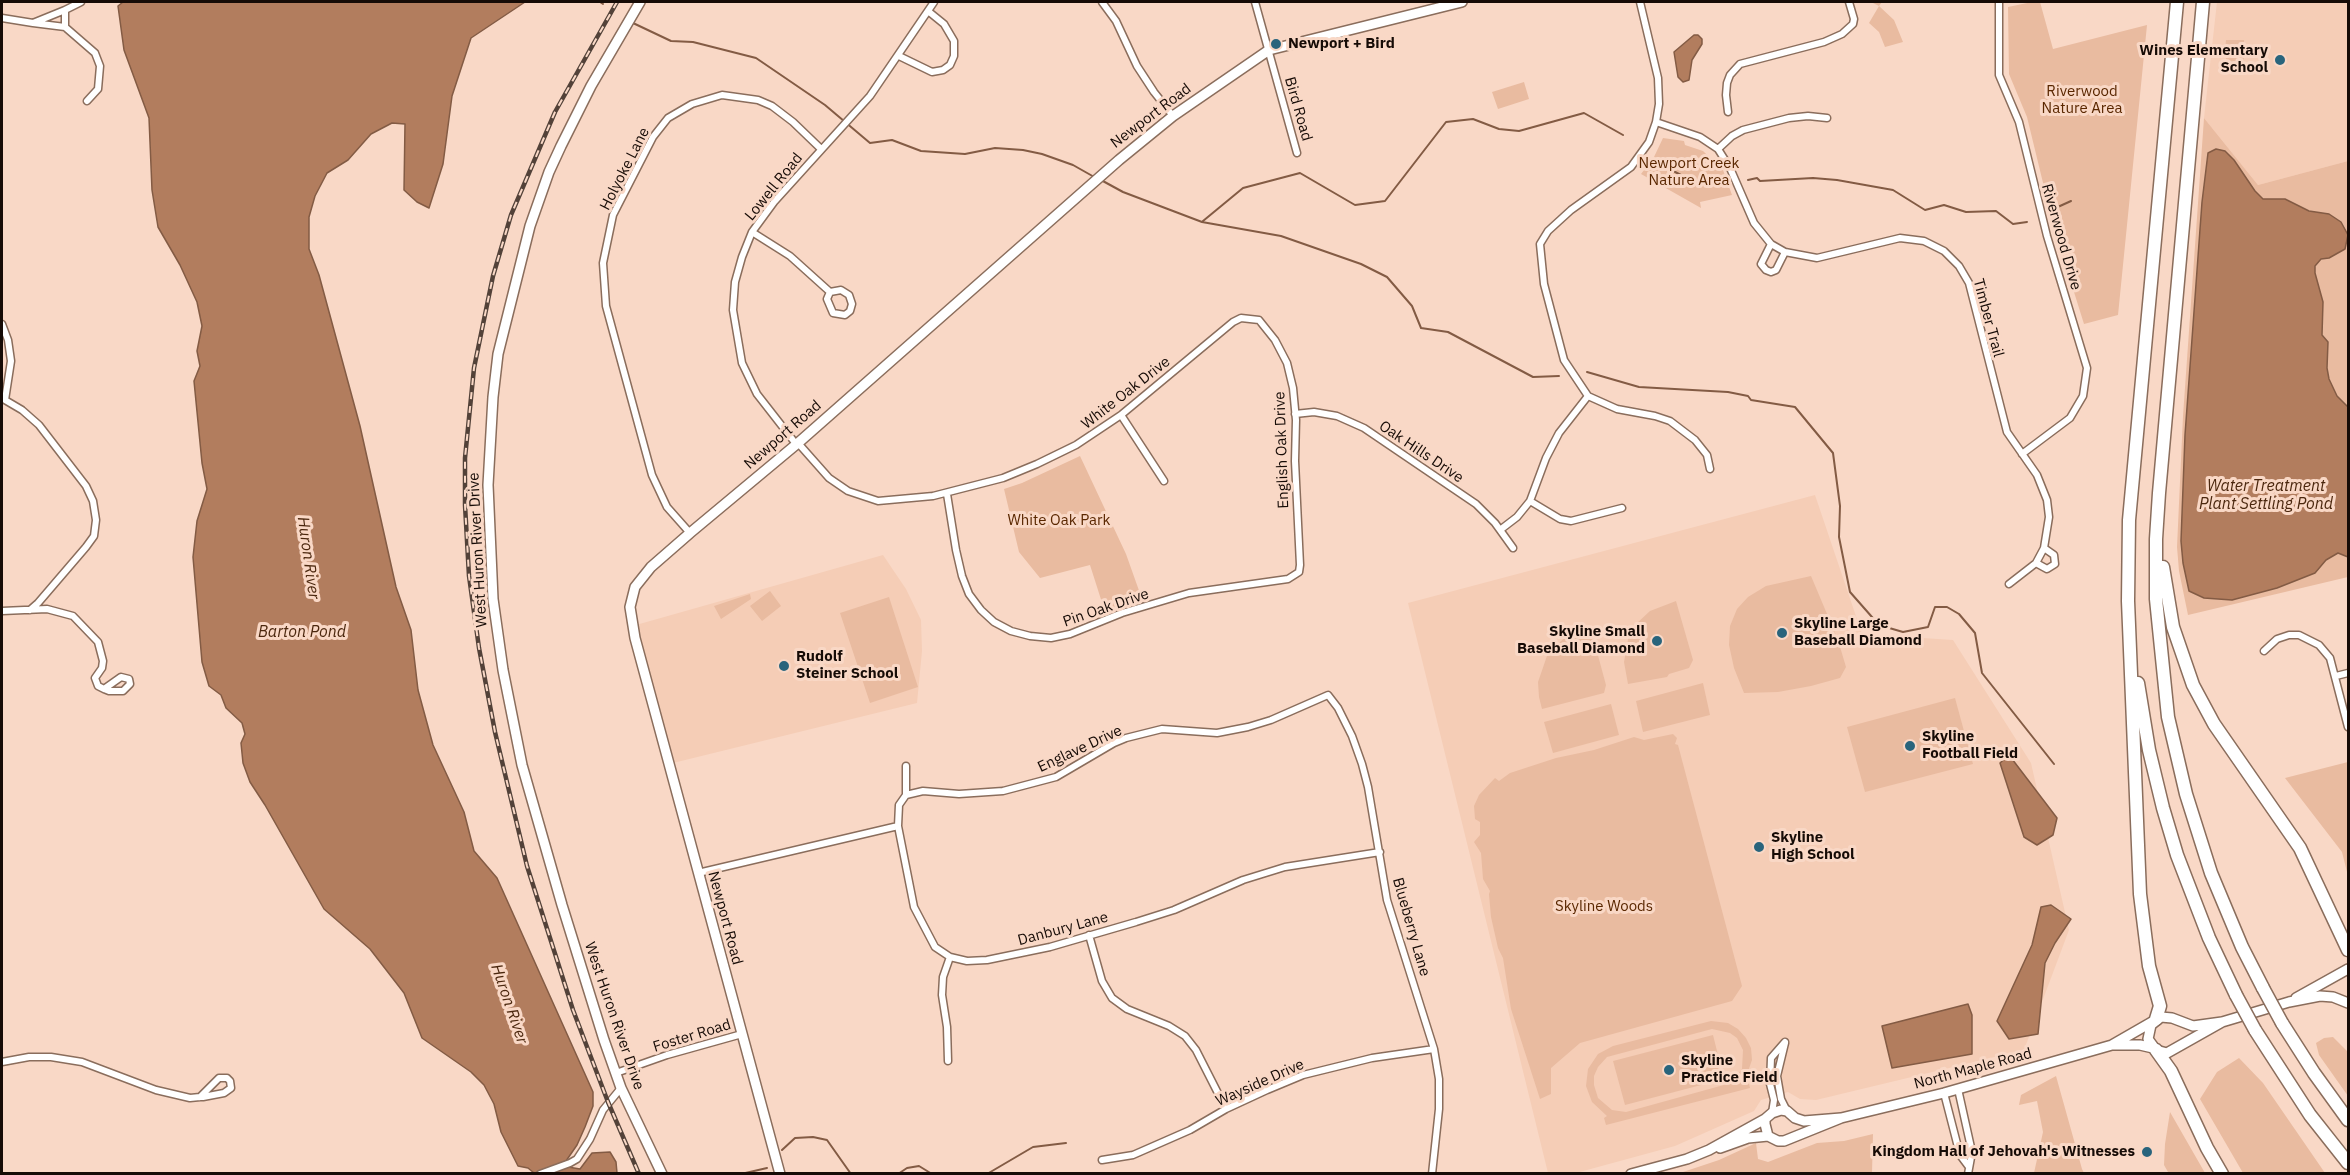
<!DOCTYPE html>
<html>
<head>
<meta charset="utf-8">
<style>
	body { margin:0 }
	#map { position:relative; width:2350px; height:1175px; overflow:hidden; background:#f9d8c6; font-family:"IBM Plex Sans",sans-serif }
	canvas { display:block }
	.frame { position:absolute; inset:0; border:3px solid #160b06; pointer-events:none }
</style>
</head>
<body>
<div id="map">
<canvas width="2350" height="1175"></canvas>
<div class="frame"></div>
</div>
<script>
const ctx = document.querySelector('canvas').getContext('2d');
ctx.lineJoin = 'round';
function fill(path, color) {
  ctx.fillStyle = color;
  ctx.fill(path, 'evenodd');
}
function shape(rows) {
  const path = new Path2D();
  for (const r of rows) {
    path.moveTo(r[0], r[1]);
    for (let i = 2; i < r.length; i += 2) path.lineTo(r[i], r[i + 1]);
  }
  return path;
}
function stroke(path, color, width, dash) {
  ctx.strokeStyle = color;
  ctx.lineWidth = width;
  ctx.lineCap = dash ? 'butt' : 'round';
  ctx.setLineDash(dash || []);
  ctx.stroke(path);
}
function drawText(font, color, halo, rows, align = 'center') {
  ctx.font = font + ' "IBM Plex Sans",sans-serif';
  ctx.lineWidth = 6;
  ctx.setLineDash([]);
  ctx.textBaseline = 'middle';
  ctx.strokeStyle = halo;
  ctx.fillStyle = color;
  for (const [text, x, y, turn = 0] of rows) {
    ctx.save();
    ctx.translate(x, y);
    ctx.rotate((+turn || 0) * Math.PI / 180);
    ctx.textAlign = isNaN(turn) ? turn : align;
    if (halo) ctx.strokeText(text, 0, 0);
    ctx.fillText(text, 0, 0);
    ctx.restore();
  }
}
const built = shape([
	[2217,2,2348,2,2348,161,2258,185,2204,118],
	[1815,495,1862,634,1953,640,2031,763,2069,930,2024,1050,1816,1100,1800,1099,1788,1092,1761,1100,1754,1111,1675,1146,1576,1173,1548,1173,1408,603],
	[883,555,906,589,921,620,922,651,917,703,673,763,636,625]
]);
const green = shape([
	[1871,2,1882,2,1879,6,1894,20,1903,42,1885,47,1879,32,1869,23,1879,6],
	[2032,2,2040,2,2053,49,2147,25,2118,315,2084,324,2054,228,2027,117,2009,74,2008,7],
	[2226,40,2244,40,2244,67,2227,65,2225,51],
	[1524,82,1529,99,1498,109,1492,92],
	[2204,118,2258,185,2348,161,2348,577,2188,615,2179,571,2177,547,2183,416],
	[1663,138,1684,141,1685,145,1703,151,1723,170,1732,195,1700,202,1701,208,1641,174,1654,157],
	[1080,456,1126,554,1142,599,1105,612,1090,565,1040,578,1019,552,1004,489,1022,483],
	[1811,576,1838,640,1846,667,1840,678,1811,686,1778,692,1744,693,1734,668,1729,645,1730,626,1737,609,1748,597,1766,586],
	[770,591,781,606,762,621,750,606],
	[750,594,751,599,721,619,714,606],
	[889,597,918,687,870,703,840,613],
	[1676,601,1693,660,1689,668,1669,674,1667,677,1628,684,1624,662,1629,634,1635,625,1650,611],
	[1590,626,1606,685,1604,693,1542,709,1539,697,1538,682,1548,653,1571,632],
	[1703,683,1710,715,1643,732,1636,701],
	[1955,698,1973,764,1865,792,1847,727],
	[1611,704,1619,735,1553,753,1544,722],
	[1673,734,1677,738,1675,744,1678,745,1742,986,1732,1001,1580,1043,1551,1068,1551,1094,1540,1099,1511,1009,1503,958,1498,948,1491,917,1489,894,1490,891,1483,879,1481,853,1474,842,1480,835,1480,822,1475,819,1474,806,1479,795,1495,778,1499,781,1510,773,1556,758,1594,750,1634,737,1644,740],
	[2348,762,2348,876,2342,852,2285,778],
	[1711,1021,1728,1023,1738,1029,1746,1038,1751,1048,1752,1060,1745,1080,1748,1080,1750,1088,1606,1125,1604,1118,1607,1116,1592,1102,1586,1086,1588,1069,1598,1054,1613,1046],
	[1712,1029,1730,1033,1737,1038,1743,1050,1742,1069,1731,1083,1626,1112,1612,1110,1598,1098,1594,1085,1594,1076,1598,1067,1607,1057],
	[1713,1035,1724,1079,1625,1105,1613,1061],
	[2333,1037,2348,1052,2348,1096,2319,1055,2316,1043,2324,1038],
	[2239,1058,2263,1083,2325,1173,2243,1173,2200,1099,2217,1072],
	[2056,1076,2082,1169,2084,1173,2034,1173,2043,1132,2037,1101,2019,1105,2021,1095],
	[2170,1112,2205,1173,2168,1172,2164,1165,2165,1144],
	[1873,1134,1872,1173,1680,1173,1719,1160,1756,1143,1758,1159,1768,1162,1817,1143,1844,1141]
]);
const water = shape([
	[123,2,525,2,471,38,452,96,443,164,429,208,417,202,404,190,405,124,392,123,371,134,348,160,327,173,315,196,309,217,309,249,319,275,360,426,396,587,411,630,418,690,433,745,464,812,474,851,497,878,593,1092,593,1106,585,1127,577,1145,566,1161,568,1167,580,1169,592,1153,610,1152,616,1162,617,1173,534,1173,528,1168,518,1166,501,1132,494,1104,484,1085,471,1072,422,1038,404,993,370,949,324,909,265,805,250,782,243,763,241,743,245,734,242,723,226,708,221,695,209,686,202,662,193,557,197,521,207,489,202,463,194,381,200,366,197,351,202,326,197,302,180,265,158,227,152,190,149,118,124,50,118,6,123,2],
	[1694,35,1698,35,1702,39,1702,44,1692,60,1689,80,1683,82,1678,77,1674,52,1694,35],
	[2216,149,2225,151,2234,160,2255,191,2263,199,2285,199,2309,211,2329,214,2341,222,2348,235,2345,249,2329,258,2321,259,2315,266,2315,273,2323,302,2322,335,2328,342,2327,368,2329,379,2337,396,2348,407,2348,557,2338,553,2326,560,2315,573,2277,588,2232,600,2204,598,2189,591,2183,563,2181,541,2185,435,2202,202,2208,153,2216,149],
	[2009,755,2057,818,2053,835,2037,845,2024,837,2000,763,2009,755],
	[2051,905,2071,919,2055,943,2045,963,2038,1034,2009,1039,1997,1021,2032,945,2041,907,2051,905],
	[1968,1004,1972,1015,1972,1054,1892,1068,1882,1026,1968,1004]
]);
const stream = shape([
	[600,2,603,4],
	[633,23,671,41,693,42,756,58,825,105,870,143,892,140,921,151,965,154,995,148,1023,150,1042,154,1073,165,1096,178],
	[1660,164,1698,184,1723,184],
	[1101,180,1123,192,1202,222,1281,236,1361,264,1387,277,1412,306,1421,328,1448,332,1533,377,1559,376],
	[1748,180,1757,178,1760,181,1813,178,1837,180,1893,190,1925,210,1944,205,1966,212,1996,211,2013,224,2027,222],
	[2049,211,2071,201],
	[1203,221,1243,188,1300,173,1355,205,1385,201,1446,122,1473,119,1499,129,1519,131,1584,113,1623,135],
	[1587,372,1639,387,1728,392,1748,396,1751,400,1795,407,1833,453,1840,506,1839,537,1850,592,1879,625,1903,632,1928,627,1935,607,1947,607,1959,614,1975,633,1982,673,2054,764],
	[782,1150,795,1138,813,1137,827,1140,851,1174],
	[741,1174,767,1168],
	[898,1174,907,1168,919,1166,932,1174],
	[987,1174,1033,1147,1066,1143]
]);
const street = shape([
	[81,2,65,10,65,27,95,53,100,66,98,89,87,101],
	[1102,2,1116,21,1137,66,1154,92,1173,116],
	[1255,2,1297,153],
	[1640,2,1658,78,1659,104,1656,122,1649,142,1631,167,1571,210,1548,231,1540,244,1544,284,1564,360,1588,396,1617,409,1655,416,1670,421,1695,440,1707,455,1710,469],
	[1999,2,1999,75,2019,122,2047,236,2087,368,2083,396,2070,418,2022,454],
	[2,18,33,23,65,10],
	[33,23,65,27],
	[899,56,932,72,943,70,950,65,954,56,954,41,944,24,928,11],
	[1728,112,1726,95,1727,83,1730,75,1740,64,1824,42,1842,34,1853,24,1854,19,1849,2],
	[1656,122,1700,137,1718,149,1730,168,1754,223,1771,244,1785,252,1817,258,1900,238,1924,241,1944,251,1959,266,1969,283,2007,432,2037,475,2047,500,2049,517,2044,548,2036,563,2009,584],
	[1718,149,1732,136,1743,130,1789,118,1808,116,1827,118],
	[752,232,790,256,830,292,827,299,833,313,845,315,850,311,852,304,849,295,841,290,830,292],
	[1771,244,1761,264,1766,270,1771,272,1776,270,1785,252],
	[2,324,8,340,11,361,5,400,22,410,39,425,86,486,93,501,96,520,94,536,86,547,38,603,30,610],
	[1295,414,1314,412,1337,416,1364,428,1476,504,1495,523,1513,548],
	[1121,415,1164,481],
	[798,443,829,478,848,491,878,501,933,496,1003,478,1037,464,1076,445,1121,415,1233,322,1241,318,1259,320,1275,340,1287,363,1293,388,1296,420,1295,461,1300,565,1299,572,1288,579,1189,593,1122,613,1070,634,1051,638,1030,636,1011,631,994,622,981,610,969,594,962,576,956,550,947,494],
	[796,444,757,394,742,363,733,310,735,282,742,257,752,232,774,202,870,96,934,2],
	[1530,501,1560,519,1571,521,1622,508],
	[1500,530,1517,517,1530,501,1546,458,1559,433,1588,396],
	[690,533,667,507,652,475,606,306,603,263,613,215,653,137,668,118,692,104,722,95,758,100,772,106,793,122,820,148],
	[2036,563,2047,569,2055,564,2054,555,2044,548],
	[2,611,47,609,73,616,98,642,103,661,102,668,95,678,98,686,104,689,109,691,123,691,130,684,129,679,121,677,104,689],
	[2264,651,2277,639,2289,635,2299,635,2319,645,2330,658,2348,727],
	[2336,676,2348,673],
	[906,766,906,795,899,805,898,826,914,907,935,947,950,957,967,961,987,960,1050,947,1136,922,1174,910,1243,880,1285,867,1380,852],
	[906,795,923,791,959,794,1003,791,1056,777,1114,743,1126,738,1162,729,1217,733,1248,727,1271,720,1328,695,1338,708,1352,736,1362,764,1368,787,1387,900,1434,1049,1439,1079,1439,1109,1432,1174],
	[698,873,898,826],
	[1089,935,1102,981,1112,998,1127,1009,1169,1026,1185,1036,1196,1050,1226,1109],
	[1785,1043,1777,1076,1781,1099,1787,1111],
	[948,1061,947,1027,942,995,943,977,950,957],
	[2,1062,29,1057,51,1057,82,1062,156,1090,190,1098,200,1097,203,1097,224,1093,231,1088,230,1081,227,1078,219,1078,200,1097],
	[616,1073,667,1055,742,1034],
	[1958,1089,1972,1152,1968,1174],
	[1944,1093,1960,1155,1969,1167],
	[1772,1113,1774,1100,1770,1084,1771,1058,1785,1042],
	[1102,1160,1133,1155,1190,1130,1226,1109,1267,1090,1303,1075,1372,1058,1434,1049],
	[540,1174,570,1163,577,1159,590,1139,603,1110,621,1088]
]);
const secondary = shape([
	[640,2,591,86,561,146,549,172,530,226,498,354,493,397,488,485,493,599,503,670,522,765,562,905,604,1040,621,1088,662,1174],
	[2296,998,2348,969],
	[2222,1022,2167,1053,2156,1050,2148,1039,2151,1025,2161,1017,2172,1018,2193,1026,2222,1022,2289,1002,2320,996,2333,997,2348,1003],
	[2112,1045,2152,1022],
	[1841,1118,1804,1121,1795,1118,1787,1111,1781,1110,1772,1113,1765,1119,1765,1124,1768,1136,1778,1141,1784,1141,1841,1118,1944,1093,2112,1045,2140,1045,2153,1048],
	[1720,1148,1748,1138,1768,1136],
	[780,1174,635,638,630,607,635,587,651,567,690,533,798,443,1119,160,1173,116,1269,50,1462,2],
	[1631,1174,1687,1159,1709,1150,1765,1119]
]);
const highway = shape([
	[2203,2,2159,493,2156,539,2156,599,2168,717,2186,794,2211,873,2242,947,2263,988],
	[2163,567,2173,627,2193,685,2214,724,2300,848,2348,950],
	[2138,683,2149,750,2163,808,2177,855,2209,938,2236,995],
	[2156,1019,2160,1006,2149,966,2140,894,2128,601,2129,520,2177,2],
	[2282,1023,2314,1073,2348,1120],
	[2255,1030,2310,1115,2348,1163],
	[2156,1050,2171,1071,2207,1148,2222,1174]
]);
const rail = shape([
	[617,2,555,112,511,215,493,276,474,368,465,458,465,505,469,576,479,648,495,732,527,866,573,1010,608,1102,639,1174]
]);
const highwayBridge = shape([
	[2263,988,2282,1023],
	[2236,995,2255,1030]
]);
const markers = [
	[1276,44,6,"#29647c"],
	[2280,60,6,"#29647c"],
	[1782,633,6,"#29647c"],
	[1657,641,6,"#29647c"],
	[784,666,6,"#29647c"],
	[1910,746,6,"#29647c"],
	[1759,847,6,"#29647c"],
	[1669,1070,6,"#29647c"],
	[2147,1152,6,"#29647c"]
];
const poiNames = [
	["Newport + Bird",1288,44],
	["Wines Elementary",2268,51,"right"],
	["School",2268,68,"right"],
	["Skyline Large",1794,624],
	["Baseball Diamond",1794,641],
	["Skyline Small",1645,632,"right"],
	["Baseball Diamond",1645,649,"right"],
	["Rudolf",796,657],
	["Steiner School",796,674],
	["Skyline",1922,737],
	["Football Field",1922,754],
	["Skyline",1771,838],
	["High School",1771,855],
	["Skyline",1681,1061],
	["Practice Field",1681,1078],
	["Kingdom Hall of Jehovah's Witnesses",2135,1152,"right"]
];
const parkNames = [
	["Riverwood",2082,92],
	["Nature Area",2082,109],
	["Newport Creek",1689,164],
	["Nature Area",1689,181],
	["White Oak Park",1059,521],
	["Skyline Woods",1604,907]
];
const streetNames = [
	["Bird Road",1298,109,74],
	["Newport Road",1151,116,-37],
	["Holyoke Lane",625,169,-63],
	["Lowell Road",774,187,-51],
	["Riverwood Drive",2061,237,74],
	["Timber Trail",1988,318,75],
	["White Oak Drive",1126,393,-38],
	["Newport Road",783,435,-41],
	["English Oak Drive",1282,450,-92],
	["Oak Hills Drive",1421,452,34],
	["West Huron River Drive",478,550,-93],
	["Pin Oak Drive",1106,608,-19],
	["Englave Drive",1080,749,-25],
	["Newport Road",725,918,75],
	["Blueberry Lane",1411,927,74],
	["Danbury Lane",1063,929,-15],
	["West Huron River Drive",614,1016,71],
	["Foster Road",692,1036,-17],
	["North Maple Road",1973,1069,-15],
	["Wayside Drive",1260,1083,-24]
];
const waterNames = [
	["Water Treatment",2266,486],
	["Plant Settling Pond",2266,504],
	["Huron River",308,558,82],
	["Barton Pond",302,632],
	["Huron River",509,1004,71]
];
fill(built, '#f5cdb6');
fill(green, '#e9bba0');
fill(water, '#b27d5e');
stroke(water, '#835b44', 1.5);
stroke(stream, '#835b44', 2);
stroke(street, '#8a6d5c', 9);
stroke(secondary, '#8a6d5c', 12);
stroke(highway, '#8a6d5c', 15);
stroke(street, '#fff', 6);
stroke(secondary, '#fff', 9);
stroke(highway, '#fff', 12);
stroke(rail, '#534239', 4.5);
stroke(rail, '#f9d8c6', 2, [7]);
stroke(highwayBridge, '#8a6d5c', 15, []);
stroke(highwayBridge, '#fff', 12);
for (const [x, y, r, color] of markers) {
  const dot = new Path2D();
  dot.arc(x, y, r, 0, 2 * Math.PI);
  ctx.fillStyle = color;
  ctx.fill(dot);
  stroke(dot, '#f9d8c6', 2);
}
drawText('bold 15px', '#160b06', '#f9d8c6', poiNames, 'left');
drawText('15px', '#5a2700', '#f9d8c6', parkNames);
drawText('15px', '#160b06', '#f9d8c6', streetNames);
drawText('italic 16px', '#4b270e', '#f9d8c6', waterNames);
</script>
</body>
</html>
